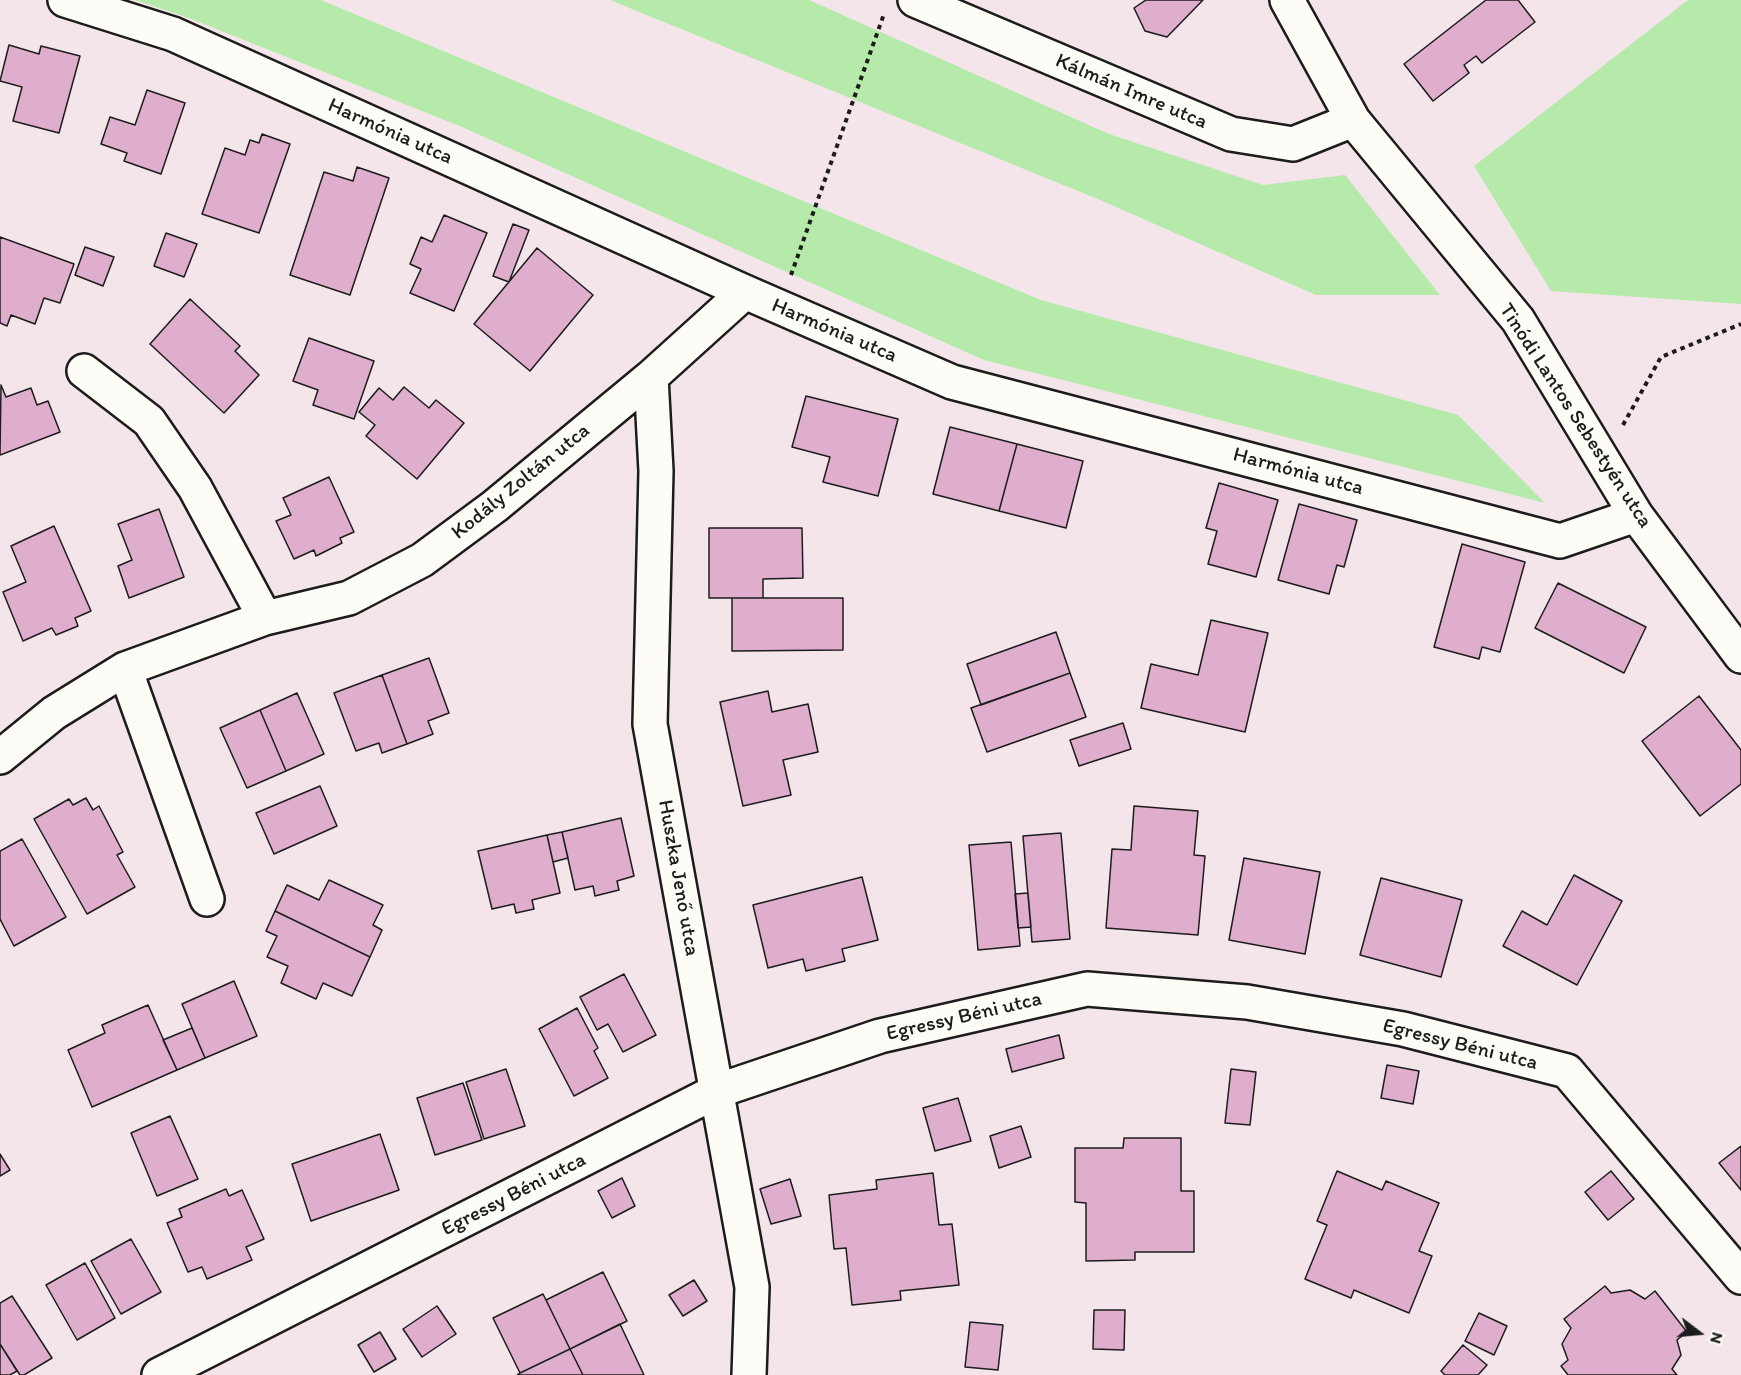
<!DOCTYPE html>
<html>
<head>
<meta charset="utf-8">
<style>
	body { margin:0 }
	#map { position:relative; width:1741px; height:1375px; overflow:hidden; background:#f4e5ea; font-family:Itim,sans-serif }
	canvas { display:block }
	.north { position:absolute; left:1669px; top:1303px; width:60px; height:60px; -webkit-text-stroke:4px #fdfcf7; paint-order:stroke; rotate:106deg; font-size:16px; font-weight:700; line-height:24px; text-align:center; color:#1c1c1c }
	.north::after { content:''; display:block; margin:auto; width:21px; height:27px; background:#1c1c1c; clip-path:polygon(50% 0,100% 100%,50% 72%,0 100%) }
</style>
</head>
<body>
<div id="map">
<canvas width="1741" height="1375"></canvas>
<div class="north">N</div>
</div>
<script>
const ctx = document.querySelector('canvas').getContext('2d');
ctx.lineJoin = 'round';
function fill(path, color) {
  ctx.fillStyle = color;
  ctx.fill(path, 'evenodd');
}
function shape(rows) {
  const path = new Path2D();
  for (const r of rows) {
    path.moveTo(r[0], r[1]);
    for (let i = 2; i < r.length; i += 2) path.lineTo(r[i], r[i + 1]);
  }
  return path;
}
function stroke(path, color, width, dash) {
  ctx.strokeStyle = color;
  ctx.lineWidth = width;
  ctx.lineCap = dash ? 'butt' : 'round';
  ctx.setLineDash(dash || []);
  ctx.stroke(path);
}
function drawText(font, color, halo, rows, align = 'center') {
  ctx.font = font + ' Itim,sans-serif';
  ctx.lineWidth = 4.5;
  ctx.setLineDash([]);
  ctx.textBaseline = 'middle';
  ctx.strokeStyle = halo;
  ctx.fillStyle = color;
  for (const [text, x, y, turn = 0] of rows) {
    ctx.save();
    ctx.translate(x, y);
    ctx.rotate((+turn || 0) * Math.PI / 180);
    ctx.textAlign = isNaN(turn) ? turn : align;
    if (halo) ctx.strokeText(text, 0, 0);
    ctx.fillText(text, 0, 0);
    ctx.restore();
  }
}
const green = shape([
	[135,0,321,0,1041,300,1458,415,1545,503,984,360,462,127,189,18],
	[610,0,809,0,1109,134,1263,185,1345,175,1440,295,1316,295,1100,200],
	[1688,0,1741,0,1741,304,1551,291,1474,166]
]);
const building = shape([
	[1146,0,1203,0,1167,37,1145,31,1134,8,1146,0],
	[1486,0,1518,0,1535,22,1482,63,1476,56,1464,65,1469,73,1433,101,1404,64,1486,0],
	[9,45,39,54,41,46,80,56,59,133,13,121,22,87,0,81,9,45],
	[147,90,185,103,161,174,124,161,127,153,101,144,110,117,135,125,147,90],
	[262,134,290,144,259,233,202,214,225,148,245,155,250,140,259,143,262,134],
	[357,167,389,178,350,295,290,275,324,172,353,181,357,167],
	[444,215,487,233,454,311,410,293,421,269,410,264,421,237,432,242,444,215],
	[513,224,529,230,509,282,493,276,513,224],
	[166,233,197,244,184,277,154,266,166,233],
	[0,237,74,264,60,303,44,298,35,324,11,315,7,326,0,323,0,237],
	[85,247,114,257,103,286,75,275,85,247],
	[537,248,593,295,530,371,474,324,537,248],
	[190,299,240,346,235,351,259,375,224,413,150,344,190,299],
	[309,338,374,361,354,419,313,405,318,390,293,381,309,338],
	[1,385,6,397,31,388,37,405,48,401,60,432,0,455,1,385],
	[404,387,429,408,436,400,464,423,417,479,366,436,375,425,359,412,379,388,393,400,404,387],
	[806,396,898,419,878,496,823,482,830,457,792,447,806,396],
	[950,427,1017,444,999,511,933,494,950,427],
	[1017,444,1083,461,1066,528,999,511,1017,444],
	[329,477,354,532,340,538,342,543,316,556,314,550,294,559,276,521,291,515,283,498,329,477],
	[1219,483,1278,500,1256,577,1208,564,1217,531,1206,528,1219,483],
	[1299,504,1357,520,1344,567,1337,565,1329,594,1278,580,1299,504],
	[159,509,184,577,129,598,118,566,132,560,118,524,159,509],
	[54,526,91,611,75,618,78,626,56,635,52,628,23,641,3,592,26,582,11,546,54,526],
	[709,528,802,528,803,578,763,579,763,598,709,598,709,528],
	[1462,544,1525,562,1500,652,1482,647,1479,659,1434,647,1462,544],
	[1558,583,1646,627,1624,673,1535,628,1558,583],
	[732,598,843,598,843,650,732,651,732,598],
	[1211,620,1268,633,1245,732,1141,708,1151,664,1198,675,1211,620],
	[1056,632,1070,673,981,705,967,664,1056,632],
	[429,658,449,713,428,721,433,734,407,744,382,675,429,658],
	[1070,673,1086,717,987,752,971,708,1070,673],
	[382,675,407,744,382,753,379,743,356,751,334,693,382,675],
	[768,691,772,712,808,704,818,752,783,760,791,795,743,806,720,702,768,691],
	[297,693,324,754,286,771,260,710,297,693],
	[1699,696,1741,750,1741,784,1700,816,1642,741,1699,696],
	[260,710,286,771,247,788,220,728,260,710],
	[1123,723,1131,749,1079,766,1070,740,1123,723],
	[320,786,337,826,274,854,256,813,320,786],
	[86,798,93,810,99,806,123,852,117,855,135,887,87,914,34,819,69,799,73,805,86,798],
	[1134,806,1198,811,1194,855,1205,856,1198,935,1106,928,1112,849,1131,850,1134,806],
	[621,818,634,876,617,881,619,890,595,896,593,886,575,890,562,832,621,818],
	[562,832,568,858,553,862,547,835,562,832],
	[1061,833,1070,939,1032,942,1023,836,1061,833],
	[547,835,560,893,532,900,534,909,516,913,514,904,492,909,478,851,547,835],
	[22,839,66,917,14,946,0,919,0,851,22,839],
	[1011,842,1020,946,978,950,969,845,1011,842],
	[1244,858,1320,872,1305,954,1229,940,1244,858],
	[1574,875,1622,901,1577,985,1503,946,1522,911,1547,925,1574,875],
	[862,877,878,940,842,949,845,961,806,971,803,959,768,968,753,905,862,877],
	[1381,878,1462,900,1441,977,1360,955,1381,878],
	[329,880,383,905,373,925,382,930,370,957,275,911,287,885,319,900,329,880],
	[1028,893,1031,927,1018,928,1015,894,1028,893],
	[275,911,370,957,352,996,323,983,316,999,281,983,288,966,267,957,277,936,266,931,275,911],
	[624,974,656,1035,623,1052,608,1024,597,1030,580,997,624,974],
	[234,981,257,1036,205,1058,182,1004,234,981],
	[148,1005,177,1070,92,1107,68,1050,105,1033,102,1025,148,1005],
	[577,1008,598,1048,594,1051,608,1078,574,1096,539,1029,577,1008],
	[192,1028,205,1058,177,1070,163,1040,192,1028],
	[1059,1035,1064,1058,1012,1072,1006,1049,1059,1035],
	[1387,1065,1419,1071,1413,1104,1381,1098,1387,1065],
	[506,1069,525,1126,484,1139,466,1082,506,1069],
	[1231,1069,1256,1072,1250,1125,1225,1123,1231,1069],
	[463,1083,482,1140,435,1155,417,1098,463,1083],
	[958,1098,971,1141,935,1151,923,1108,958,1098],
	[170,1116,198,1179,157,1196,131,1133,170,1116],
	[1021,1126,1031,1157,999,1168,990,1136,1021,1126],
	[380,1134,399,1190,311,1221,292,1164,380,1134],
	[1124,1138,1181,1138,1181,1191,1194,1191,1194,1252,1135,1252,1135,1260,1086,1261,1086,1203,1075,1202,1075,1148,1123,1148,1124,1138],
	[1741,1146,1741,1190,1719,1163,1741,1146],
	[0,1154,10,1170,0,1176,0,1154],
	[1337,1171,1382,1190,1386,1181,1439,1203,1419,1251,1432,1256,1409,1313,1354,1290,1351,1298,1305,1279,1327,1225,1317,1221,1337,1171],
	[1611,1171,1634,1199,1608,1220,1585,1192,1611,1171],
	[933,1173,939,1225,952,1224,959,1285,900,1291,901,1300,852,1305,846,1248,834,1249,829,1195,877,1189,876,1180,933,1173],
	[622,1178,635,1206,612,1218,598,1191,622,1178],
	[790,1179,801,1216,771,1224,760,1189,790,1179],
	[226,1189,229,1196,242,1190,264,1239,246,1247,252,1260,207,1279,202,1267,188,1272,167,1223,182,1217,179,1209,226,1189],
	[131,1239,161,1292,121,1314,91,1261,131,1239],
	[85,1263,115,1318,77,1340,46,1285,85,1263],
	[603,1272,627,1321,570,1349,546,1300,603,1272],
	[694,1280,707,1301,683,1316,669,1295,694,1280],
	[1605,1286,1611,1293,1630,1290,1645,1299,1655,1291,1687,1332,1677,1340,1681,1355,1672,1369,1677,1375,1568,1375,1561,1366,1568,1360,1562,1344,1571,1328,1564,1319,1605,1286],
	[543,1294,570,1349,520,1373,493,1318,543,1294],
	[12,1296,52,1358,24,1375,20,1375,0,1344,0,1303,12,1296],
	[437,1306,456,1334,422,1357,403,1329,437,1306],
	[1094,1310,1125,1310,1124,1350,1093,1349,1094,1310],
	[1479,1313,1507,1326,1494,1355,1465,1341,1479,1313],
	[970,1322,1003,1325,998,1370,965,1367,970,1322],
	[620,1324,644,1375,583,1375,570,1349,620,1324],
	[380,1332,396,1359,374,1372,358,1345,380,1332],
	[0,1344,17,1371,10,1375,0,1375,0,1344],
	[1463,1345,1487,1365,1478,1375,1445,1375,1441,1371,1463,1345],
	[570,1349,583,1375,517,1375,520,1373,570,1349]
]);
const path = shape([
	[791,275,884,14],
	[1623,425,1661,357,1741,324]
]);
const minor = shape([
	[65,0,173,34,745,292,952,382,1560,541,1636,515],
	[915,0,1231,134,1293,144,1353,120],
	[1287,0,1353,120,1518,320,1636,515,1741,656],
	[84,371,149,421,195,488,265,618],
	[651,377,656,471,650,724,752,1287,749,1375],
	[125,669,207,899],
	[0,757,54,713,125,669,265,618,349,598,422,560,495,506,651,377,745,292],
	[159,1375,717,1091,880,1036,1087,989,1247,1002,1403,1029,1567,1071,1741,1277]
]);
const streetNames = [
	["Kálmán Imre utca",1131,92,23],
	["Harmónia utca",390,132,24],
	["Harmónia utca",834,331,23],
	["Tinódi Lantos Sebestyén utca",1575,416,57],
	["Harmónia utca",1298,472,15],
	["Kodály Zoltán utca",521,482,-39],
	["Huszka Jenő utca",678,878,80],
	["Egressy Béni utca",964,1017,-13],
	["Egressy Béni utca",1460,1045,14],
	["Egressy Béni utca",514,1195,-27]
];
fill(green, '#b5eaab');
fill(building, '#e0aecd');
stroke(building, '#1c1c1c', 1.5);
stroke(minor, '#1c1c1c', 38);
stroke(path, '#1c1c1c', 4, [4.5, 4.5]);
stroke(minor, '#fdfcf7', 33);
drawText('21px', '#1c1c1c', '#fdfcf7', streetNames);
</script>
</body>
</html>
